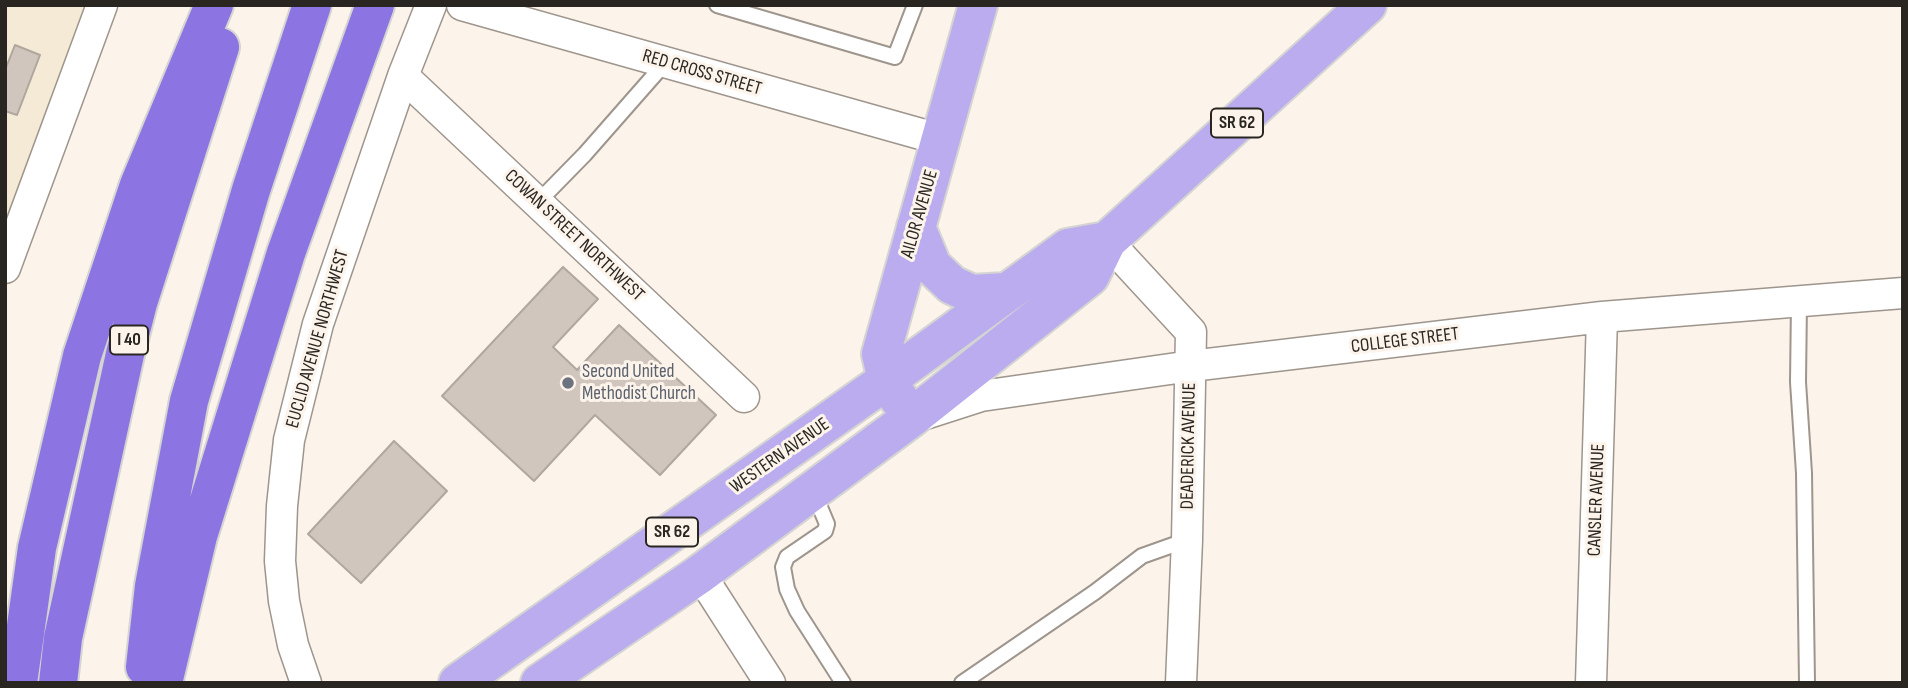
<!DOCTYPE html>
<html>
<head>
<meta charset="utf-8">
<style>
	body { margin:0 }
	#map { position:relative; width:1908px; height:688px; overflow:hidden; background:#fcf3ea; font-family:"Sofia Sans Condensed",sans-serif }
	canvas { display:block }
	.frame { position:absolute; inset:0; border:7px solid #292622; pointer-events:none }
</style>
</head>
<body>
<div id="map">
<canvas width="1908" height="688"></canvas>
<div class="frame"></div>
</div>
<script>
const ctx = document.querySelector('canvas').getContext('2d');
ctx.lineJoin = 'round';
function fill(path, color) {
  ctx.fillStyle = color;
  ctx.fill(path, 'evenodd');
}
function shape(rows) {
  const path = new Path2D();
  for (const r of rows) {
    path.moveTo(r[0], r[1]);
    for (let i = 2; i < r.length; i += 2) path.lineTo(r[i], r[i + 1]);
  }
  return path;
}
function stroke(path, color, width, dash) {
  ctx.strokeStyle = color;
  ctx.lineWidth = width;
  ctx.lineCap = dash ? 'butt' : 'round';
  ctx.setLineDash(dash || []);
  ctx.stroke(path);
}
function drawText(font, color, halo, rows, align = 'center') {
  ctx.font = font + ' "Sofia Sans Condensed",sans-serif';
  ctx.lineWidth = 6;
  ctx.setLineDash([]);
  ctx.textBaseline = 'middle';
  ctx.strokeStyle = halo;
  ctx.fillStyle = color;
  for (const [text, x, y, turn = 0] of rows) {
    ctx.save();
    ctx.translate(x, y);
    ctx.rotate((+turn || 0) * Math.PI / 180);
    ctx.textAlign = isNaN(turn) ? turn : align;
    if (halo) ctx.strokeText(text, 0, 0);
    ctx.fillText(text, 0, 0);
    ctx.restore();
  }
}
const industrial = shape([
	[5,5,96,5,5,237]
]);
const building = shape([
	[15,45,40,55,17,115,5,111,5,70,15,45],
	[563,267,598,299,553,347,577,370,619,325,716,415,660,475,595,415,534,481,442,396,563,267],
	[394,441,447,491,361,583,308,534,394,441]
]);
const service = shape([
	[717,5,895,57,915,5],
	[538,202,585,154,665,63],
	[1799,302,1798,382,1804,473,1807,683],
	[814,493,827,524,825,531,787,557,783,567,787,589,797,611,843,683],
	[962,683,1095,592,1142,556,1187,540]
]);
const minor = shape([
	[462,5,942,140],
	[403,76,744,397],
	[1107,241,1191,332,1187,540,1181,683],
	[5,268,102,5],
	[925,414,981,396,1191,366,1602,317,1903,293],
	[700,574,770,683],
	[306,683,293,645,284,601,280,561,282,506,289,440,318,324,403,76,431,5],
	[1591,683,1602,317]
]);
const primary = shape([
	[916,227,932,266,952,285,972,294,1006,292],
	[899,399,887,380,881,354,978,5],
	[458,683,887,380,1068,248,1107,241],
	[540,683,700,574,911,418,1090,276,1107,241,1367,5]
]);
const motorway = shape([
	[145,667,154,586,189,401,251,190,312,5],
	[18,683,37,548,82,356,139,185,214,5],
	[58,683,63,638,125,354,138,303,220,47],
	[163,683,198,536,286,253,375,5]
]);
const markers = [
	[568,383,7,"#6b7280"]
];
const shields = [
	[1237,123,52],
	[129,340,38],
	[672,532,52]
];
const shieldNames = [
	["SR 62",1237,123],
	["I 40",129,340],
	["SR 62",672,532]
];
const streetNames = [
	["RED CROSS STREET",702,73,16],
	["AILOR AVENUE",920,214,-74],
	["COWAN STREET NORTHWEST",574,236,43],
	["EUCLID AVENUE NORTHWEST",318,339,-74],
	["COLLEGE STREET",1405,341,-7],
	["DEADERICK AVENUE",1189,446,-89],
	["WESTERN AVENUE",780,456,-35],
	["CANSLER AVENUE",1597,500,-88]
];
const worshipNames = [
	["Second United",582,372],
	["Methodist Church",582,394]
];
fill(industrial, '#f4ead5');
fill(building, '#d0c6be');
stroke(building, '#b0a79f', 2);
stroke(service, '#9e958d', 18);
stroke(minor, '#9e958d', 33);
stroke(primary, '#d4d4d3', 42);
stroke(motorway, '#d4d4d3', 42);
stroke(service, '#fff', 14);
stroke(minor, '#fff', 30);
stroke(primary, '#baacee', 38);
stroke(motorway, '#8c74e2', 38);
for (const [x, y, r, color] of markers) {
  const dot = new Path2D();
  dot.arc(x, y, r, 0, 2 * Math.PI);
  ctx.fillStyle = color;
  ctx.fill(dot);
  stroke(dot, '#fcf3ea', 2.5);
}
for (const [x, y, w] of shields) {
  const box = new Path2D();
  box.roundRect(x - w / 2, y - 14.5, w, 29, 5);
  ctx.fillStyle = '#fcf3ea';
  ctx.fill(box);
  stroke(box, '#292622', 2);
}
drawText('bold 18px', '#292622', null, shieldNames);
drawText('19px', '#292622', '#fcf3ea', streetNames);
drawText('19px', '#5b616d', '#fcf3ea', worshipNames, 'left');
</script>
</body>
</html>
